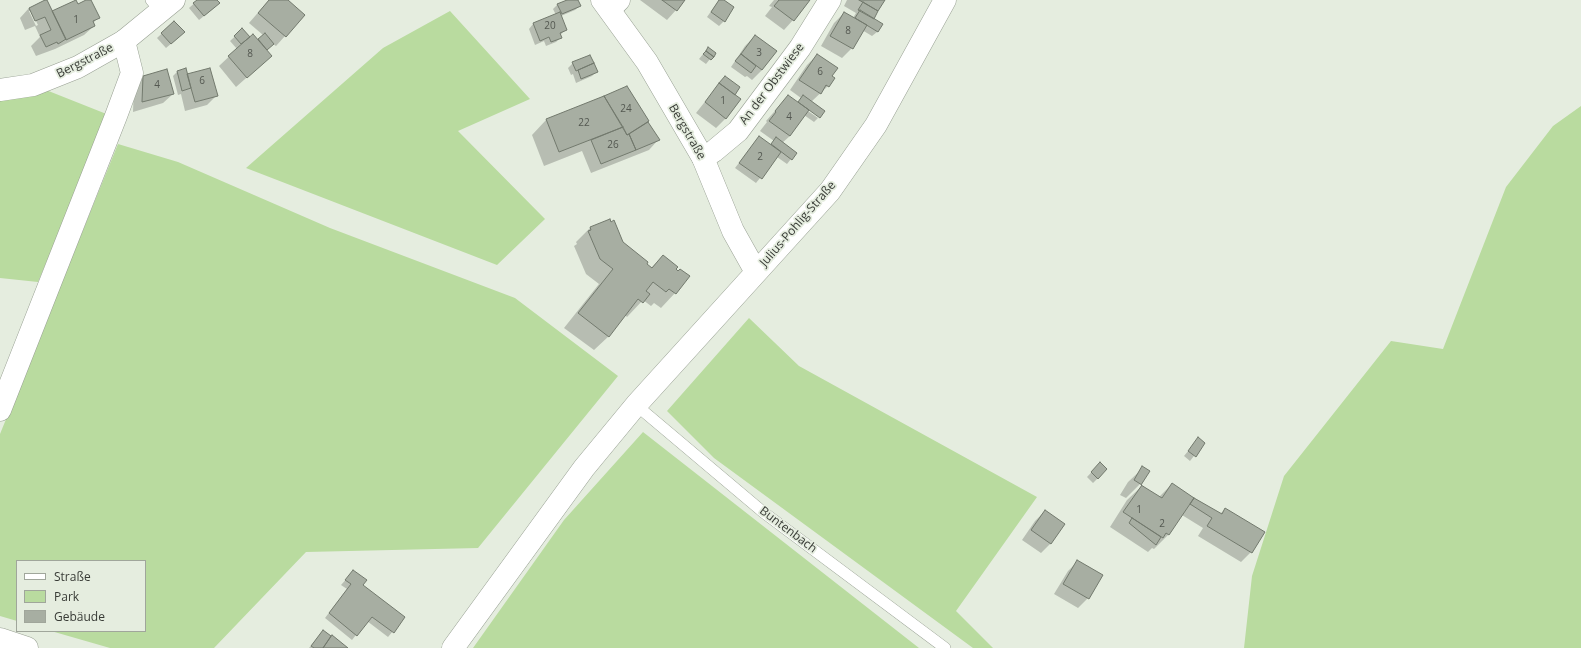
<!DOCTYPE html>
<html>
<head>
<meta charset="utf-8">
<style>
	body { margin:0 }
	#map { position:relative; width:1581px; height:648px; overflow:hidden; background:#e5eddf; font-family:"Open Sans",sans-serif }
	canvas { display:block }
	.legend { position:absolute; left:16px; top:560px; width:130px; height:72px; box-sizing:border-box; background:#e5eddf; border:1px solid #a0a69b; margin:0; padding:5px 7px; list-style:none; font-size:12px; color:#383b36 }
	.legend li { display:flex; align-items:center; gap:8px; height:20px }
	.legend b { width:20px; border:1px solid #a0a69b }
</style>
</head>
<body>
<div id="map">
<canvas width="1581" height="648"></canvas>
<ul class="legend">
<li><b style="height:5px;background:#fff"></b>Straße</li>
<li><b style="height:11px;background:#b9db9f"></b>Park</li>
<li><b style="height:11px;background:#a7aea2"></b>Gebäude</li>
</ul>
</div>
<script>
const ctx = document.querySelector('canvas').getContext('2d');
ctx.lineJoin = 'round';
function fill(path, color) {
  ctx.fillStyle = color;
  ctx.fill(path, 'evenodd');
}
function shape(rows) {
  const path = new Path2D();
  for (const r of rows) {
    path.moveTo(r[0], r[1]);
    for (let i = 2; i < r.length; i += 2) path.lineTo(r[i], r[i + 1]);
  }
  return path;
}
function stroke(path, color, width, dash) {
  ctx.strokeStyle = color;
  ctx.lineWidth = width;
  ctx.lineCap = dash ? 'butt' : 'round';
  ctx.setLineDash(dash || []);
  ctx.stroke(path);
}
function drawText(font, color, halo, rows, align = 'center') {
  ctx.font = font + ' "Open Sans",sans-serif';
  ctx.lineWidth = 3.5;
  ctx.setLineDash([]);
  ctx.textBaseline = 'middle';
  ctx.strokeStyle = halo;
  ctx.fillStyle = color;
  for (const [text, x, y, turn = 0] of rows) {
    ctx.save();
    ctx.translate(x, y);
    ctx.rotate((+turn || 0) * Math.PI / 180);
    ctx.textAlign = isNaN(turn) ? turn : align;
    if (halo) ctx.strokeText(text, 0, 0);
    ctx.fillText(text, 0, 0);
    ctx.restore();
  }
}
const green = shape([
	[450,11,530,99,458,131,545,219,497,265,246,168,383,48],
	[46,90,109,115,38,282,0,278,0,96],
	[1581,106,1581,648,1244,648,1252,576,1284,476,1391,341,1443,349,1506,187,1553,126],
	[118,144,178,162,330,228,515,298,618,376,478,548,306,552,214,648,110,648,51,631,145,631,145,561,17,561,17,621,0,616,0,434],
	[749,318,799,366,1037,497,956,611,993,648,973,648,714,458,667,411],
	[643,432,919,648,473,648,564,520]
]);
const shadow = shape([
	[88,0,90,0,98,18,93,23,94,26,84,35,55,49,36,56,31,46,40,37,35,26,25,30,20,18,29,8,52,12,78,5],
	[29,11,31,11,38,25,36,26],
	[198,0,216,0,214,8,199,20,189,8],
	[269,0,287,0,285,36,276,46,273,44,266,50,271,56,236,87,219,66,237,49,230,41,242,30,246,41,257,40,263,35,249,23],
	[570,0,577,0,580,6,575,10,561,16,566,30,560,35,561,37,556,42,546,46,544,41,535,45,529,29,533,24,556,15,553,9,558,4],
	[640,0,684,0,676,10,667,20],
	[719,0,722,0,724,21,719,26,707,17],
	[774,0,809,0,793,20,784,30,765,16,772,7,769,6],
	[847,0,884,0,873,19,881,24,877,32,872,36,862,30,852,48,842,58,821,46,834,23,844,13,853,18,856,13,844,6],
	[174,22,179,37,166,48,157,38],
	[755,36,776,51,762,70,752,80,747,76,745,77,731,67,745,46],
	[708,48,710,59,706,64,699,59],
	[817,55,831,77,834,78,828,86,811,102,808,108,808,111,818,118,814,122,804,115,790,136,782,143,791,159,787,164,777,157,756,183,735,168,759,137,770,145,774,141,760,131,767,122,766,121,788,96,797,103,801,98,790,90,807,65],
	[573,63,597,71,592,76,576,83,573,74,571,75,568,68],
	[177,72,217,95,207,105,185,111,181,94,178,95,173,76],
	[144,76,173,94,163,103,133,112,134,86],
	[627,87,658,140,649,150,591,173,582,151,544,166,532,135,546,120],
	[605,100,626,131,624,132],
	[715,89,733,95,726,118,716,128,696,113],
	[590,228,622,243,651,268,663,256,674,269,675,293,661,308,654,303,651,306,643,300,627,317,625,315,609,336,594,350,564,328,599,284,586,274,574,246,577,244,576,242],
	[1198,439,1204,443,1190,461,1184,456],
	[1100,463,1098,478,1093,483,1087,477],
	[1143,468,1140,484,1126,498,1120,495,1128,482],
	[1172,484,1220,514,1225,509,1251,552,1241,562,1198,536,1203,528,1182,515,1168,535,1154,549,1152,548,1148,552,1110,527,1127,500,1142,486,1159,497],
	[1045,511,1051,543,1041,553,1022,540,1035,521],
	[1078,561,1088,598,1078,608,1054,594,1068,571],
	[349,576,404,618,388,637,367,621,352,640,325,618,347,589,341,585],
	[323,631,346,648,309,648]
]);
const building = shape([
	[45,0,47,0,66,39,58,44,57,42,46,47,40,35,51,30,45,17,35,21,29,8,45,0],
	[76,0,78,4,86,0,91,0,100,18,93,21,95,26,66,40,52,11,76,0],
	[197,0,217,0,220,3,204,16,193,3,197,0],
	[269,0,288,0,305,15,286,37,258,13,269,0],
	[567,0,578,0,581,6,562,14,557,4,567,0],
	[662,0,685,0,677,11,662,0],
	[719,0,724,0,734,7,725,22,711,12,719,0],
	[779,0,810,0,794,21,774,6,779,0],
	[859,0,885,0,878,11,859,0],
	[863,2,878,11,874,19,858,10,863,2],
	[860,10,883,24,878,32,855,18,860,10],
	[560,12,567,30,560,33,562,38,551,42,549,37,540,41,533,23,560,12],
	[844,12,867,25,853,49,830,36,844,12],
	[174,21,185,32,171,44,161,33,174,21],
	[242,28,250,37,241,44,234,36,242,28],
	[265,33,274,44,267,50,258,39,265,33],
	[253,34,272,56,247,78,228,56,253,34],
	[755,35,777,51,762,70,741,54,755,35],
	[708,47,716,53,714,57,706,51,708,47],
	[706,51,714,57,711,60,703,54,706,51],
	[741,54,756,66,751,73,735,61,741,54],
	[817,54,838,68,832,76,835,78,829,87,826,85,821,94,799,80,817,54],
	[590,55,594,63,576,71,572,62,590,55],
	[594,63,598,72,581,79,578,70,594,63],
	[186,68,191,88,182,91,177,71,186,68],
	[210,68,218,96,195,102,187,74,210,68],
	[167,69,174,94,142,102,143,76,167,69],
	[725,76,740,87,735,95,719,83,725,76],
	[719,83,741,99,726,119,705,102,719,83],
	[627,86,649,121,627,135,604,96,627,86],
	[788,95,809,110,790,136,769,121,776,112,775,111,788,95],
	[803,95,825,111,820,118,798,102,803,95],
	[604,96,623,127,559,152,546,119,604,96],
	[648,122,660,140,636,150,629,134,648,122],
	[623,127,627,135,629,134,636,150,601,164,591,140,623,127],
	[759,136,781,152,762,179,739,163,759,136],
	[776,137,797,153,792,160,771,144,776,137],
	[610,219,611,222,614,220,623,242,648,262,647,264,652,268,663,255,678,267,676,269,678,271,680,269,690,276,676,294,669,289,666,292,653,282,646,291,650,294,643,303,638,299,609,337,578,313,613,269,600,259,588,231,591,230,590,227,610,219],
	[1198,437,1205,443,1196,457,1188,451,1198,437],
	[1100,462,1107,469,1098,479,1091,472,1100,462],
	[1142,466,1150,471,1141,485,1162,498,1172,483,1194,498,1169,535,1166,533,1163,538,1123,512,1142,485,1134,480,1142,466],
	[1194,498,1222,514,1225,508,1265,532,1252,553,1207,526,1212,518,1190,504,1194,498],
	[1045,510,1065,524,1051,544,1031,530,1045,510],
	[1132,518,1161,537,1156,545,1129,523,1132,518],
	[1077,560,1103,575,1089,599,1063,584,1077,560],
	[353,570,367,580,363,585,405,617,394,633,372,617,357,636,329,613,351,584,345,580,353,570],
	[323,630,331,636,323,648,314,648,311,646,323,630],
	[332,635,348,648,323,648,332,635]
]);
const service = shape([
	[151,0,161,12],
	[636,405,763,512,945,648]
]);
const minor = shape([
	[610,9,619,0],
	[703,158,714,151,738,131,800,48,830,0],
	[0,410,116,116,132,73,124,41],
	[0,639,27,648]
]);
const tertiary = shape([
	[602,0,647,62,703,158,733,231,756,272],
	[0,90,33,85,78,67,124,41,174,0],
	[453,648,584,468,636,405,830,191,876,125,945,0]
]);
const numberNames = [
	["1",76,20],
	["20",550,26],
	["8",848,31],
	["3",759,53],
	["8",250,54],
	["6",820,72],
	["6",202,81],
	["4",157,85],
	["1",723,101],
	["24",626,109],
	["4",789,117],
	["22",584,123],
	["26",613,145],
	["2",760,157],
	["1",1139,510],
	["2",1162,524]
];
const streetNames = [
	["Bergstraße",85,61,-27],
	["An der Obstwiese",772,84,-53],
	["Bergstraße",687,132,60],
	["Julius-Pohlig-Straße",798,224,-49],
	["Buntenbach",788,530,37]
];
fill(green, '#b9db9f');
fill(shadow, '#0003');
fill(building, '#a7aea2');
stroke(building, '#72796d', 1);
stroke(service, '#98a093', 12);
stroke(minor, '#98a093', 23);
stroke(tertiary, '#98a093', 23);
stroke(service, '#fff', 11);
stroke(minor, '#fff', 22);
stroke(tertiary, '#fff', 22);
drawText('10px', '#545851', null, numberNames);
drawText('12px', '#383b36', '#e5eddf', streetNames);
</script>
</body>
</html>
